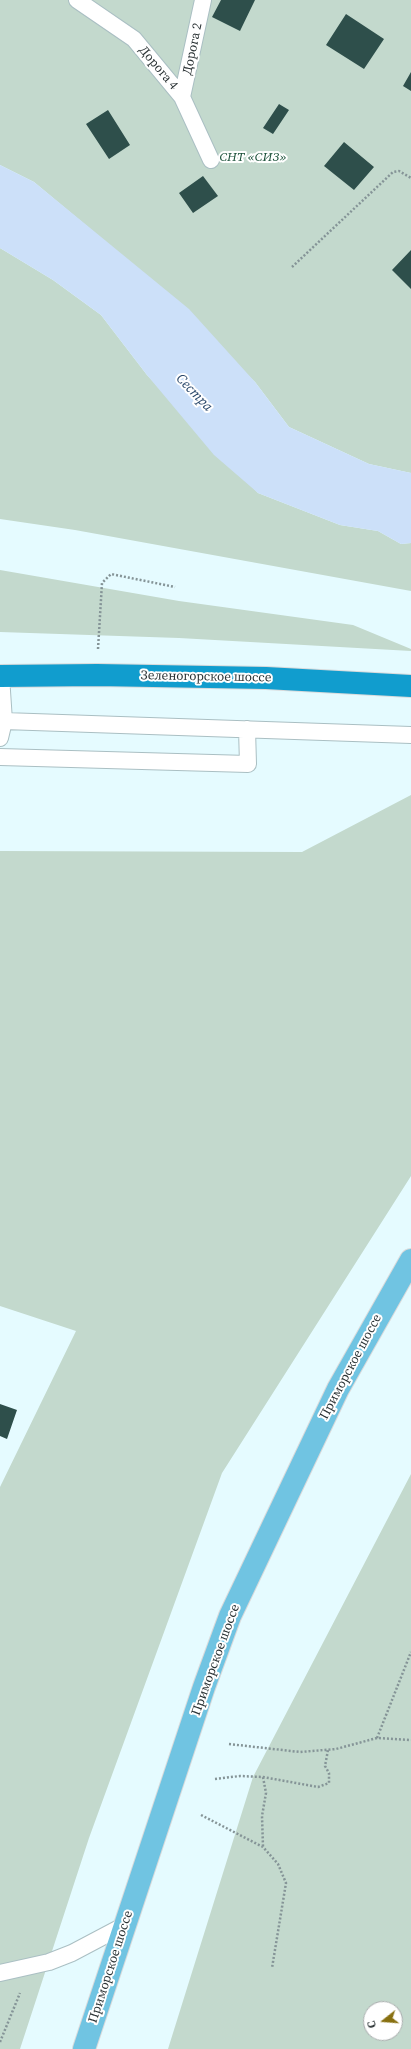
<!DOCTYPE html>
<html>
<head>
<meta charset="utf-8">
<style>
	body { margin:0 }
	#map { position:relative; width:411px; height:2049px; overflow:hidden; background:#e5fbff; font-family:"Source Serif 4",serif }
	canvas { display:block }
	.north { position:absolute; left:363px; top:2001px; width:40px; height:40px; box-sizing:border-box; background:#fff; border:1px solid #aaadae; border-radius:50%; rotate:253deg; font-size:11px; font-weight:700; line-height:16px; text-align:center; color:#2b3335 }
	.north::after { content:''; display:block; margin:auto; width:14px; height:18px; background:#887011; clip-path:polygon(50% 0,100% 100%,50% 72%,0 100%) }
</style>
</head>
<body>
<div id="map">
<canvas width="411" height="2049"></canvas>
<div class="north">С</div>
</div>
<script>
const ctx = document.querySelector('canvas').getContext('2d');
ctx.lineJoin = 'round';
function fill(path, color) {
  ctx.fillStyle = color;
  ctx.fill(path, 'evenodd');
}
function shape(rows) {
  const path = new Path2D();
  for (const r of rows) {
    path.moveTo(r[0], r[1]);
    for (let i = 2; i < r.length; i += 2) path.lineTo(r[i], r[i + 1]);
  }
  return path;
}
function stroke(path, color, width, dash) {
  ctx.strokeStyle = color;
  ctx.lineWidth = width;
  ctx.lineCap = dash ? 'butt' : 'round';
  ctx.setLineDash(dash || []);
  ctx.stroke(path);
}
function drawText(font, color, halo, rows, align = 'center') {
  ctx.font = font + ' "Source Serif 4",serif';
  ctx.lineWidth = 4;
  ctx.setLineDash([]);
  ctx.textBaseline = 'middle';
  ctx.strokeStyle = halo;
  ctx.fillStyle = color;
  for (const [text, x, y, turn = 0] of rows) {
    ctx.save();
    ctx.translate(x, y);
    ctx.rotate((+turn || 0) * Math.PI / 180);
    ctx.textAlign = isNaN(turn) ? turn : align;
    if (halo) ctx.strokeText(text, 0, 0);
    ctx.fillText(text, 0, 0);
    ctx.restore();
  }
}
const green = shape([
	[0,0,411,0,411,473,369,464,289,427,255,382,95,233,34,182,0,165],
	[0,248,53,280,101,315,147,375,258,493,340,525,378,531,401,544,411,543,411,591,75,530,0,519],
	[0,570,179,601,353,625,411,649,411,651,179,638,0,632],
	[411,795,411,1176,222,1473,89,1838,20,2049,0,2049,0,1487,76,1331,0,1306,0,851,302,852],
	[411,1474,411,2049,168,2049,253,1777],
	[371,2009,395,2009,395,2033,371,2033]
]);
const water = shape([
	[0,165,34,182,189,309,255,382,289,427,369,464,411,473,411,543,401,544,378,531,340,525,258,493,214,455,147,375,101,315,53,280,0,248]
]);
const building = shape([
	[221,0,255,0,240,31,212,17],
	[346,14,384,39,364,69,326,45],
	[411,72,411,91,403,86],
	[279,104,289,110,273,134,263,128],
	[108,110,130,145,109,159,86,124],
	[344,142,374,167,354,190,324,166],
	[203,176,218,196,193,213,179,193],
	[411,250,411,289,392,270],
	[0,1404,17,1410,7,1439,0,1436]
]);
const path = shape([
	[292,267,393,172,399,171,411,178],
	[98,649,102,583,111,574,175,587],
	[377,1738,411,1652],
	[229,1744,300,1752,336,1749,377,1738,411,1740],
	[263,1777,266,1793,262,1816,263,1847],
	[215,1779,240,1776,263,1777,318,1787,329,1783,329,1773,325,1766,328,1750],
	[201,1815,263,1847,278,1864,286,1883,272,1968],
	[0,2042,20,1993]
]);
const lane = shape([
	[77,0,134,39,182,97,211,160],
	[182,97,203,0],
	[4,721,411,735],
	[0,738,4,721,1,676],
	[0,757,248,764,247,729],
	[0,1973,49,1962,72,1953,125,1925]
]);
const primary = shape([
	[84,2049,204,1687,230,1616,338,1389,411,1260]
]);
const highway = shape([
	[0,676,97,675,266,678,411,686]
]);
const streetNames = [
	["Дорога 2",193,49,-78],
	["Дорога 4",158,68,50],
	["Зеленогорское шоссе",206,677,1],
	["Приморское шоссе",351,1367,-62],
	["Приморское шоссе",216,1660,-70],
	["Приморское шоссе",111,1967,-72]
];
const parkNames = [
	["СНТ «СИЗ»",253,158]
];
const waterNames = [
	["Сестра",194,393,46]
];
fill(green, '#c3d9cd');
fill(water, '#cce0f9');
fill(building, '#2e4f4b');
stroke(lane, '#aabfc3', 18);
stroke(primary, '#d9dadb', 24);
stroke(highway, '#d9dadb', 24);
stroke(path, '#859497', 2.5, [2, 2]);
stroke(lane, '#fff', 16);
stroke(primary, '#70c4e2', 22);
stroke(highway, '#119dce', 22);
drawText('13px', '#2b3335', '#fff', streetNames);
drawText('italic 13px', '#184f37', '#fff', parkNames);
drawText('italic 14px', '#29476a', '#fff', waterNames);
</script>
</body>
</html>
